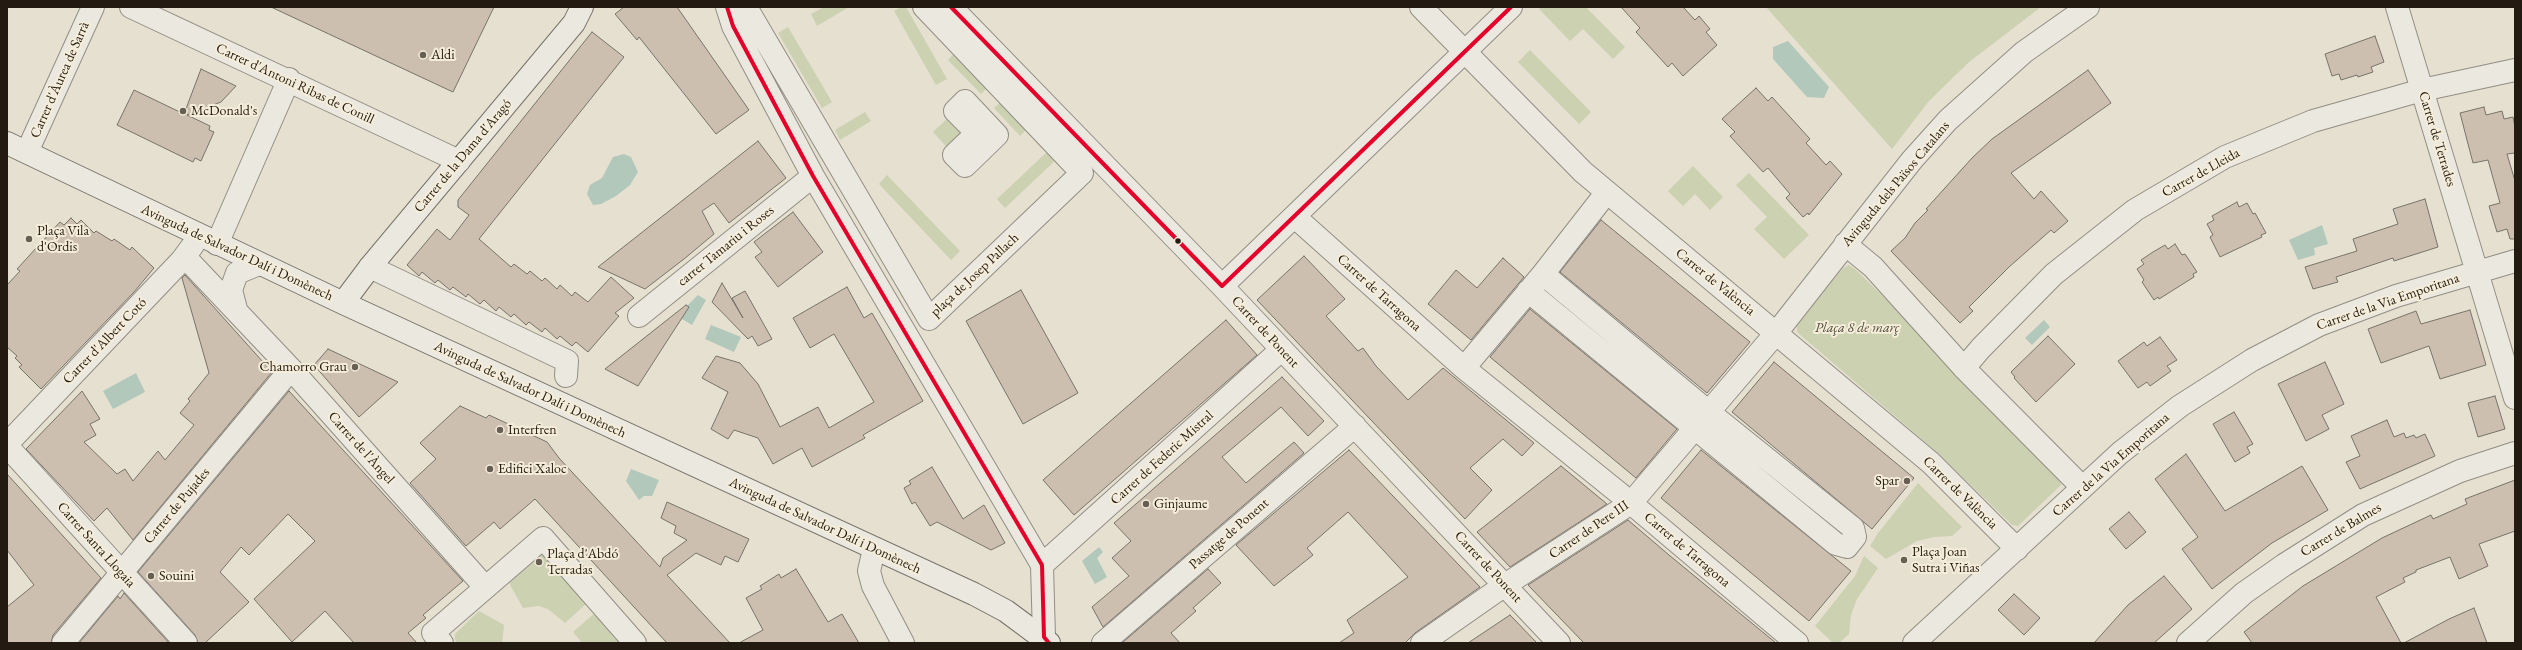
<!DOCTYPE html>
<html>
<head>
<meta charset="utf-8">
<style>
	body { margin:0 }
	#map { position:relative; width:2522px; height:650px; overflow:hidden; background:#e6e0d0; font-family:"EB Garamond",serif }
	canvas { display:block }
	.frame { position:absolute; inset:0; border:8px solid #231a11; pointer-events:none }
</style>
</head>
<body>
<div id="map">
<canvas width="2522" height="650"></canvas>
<div class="frame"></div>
</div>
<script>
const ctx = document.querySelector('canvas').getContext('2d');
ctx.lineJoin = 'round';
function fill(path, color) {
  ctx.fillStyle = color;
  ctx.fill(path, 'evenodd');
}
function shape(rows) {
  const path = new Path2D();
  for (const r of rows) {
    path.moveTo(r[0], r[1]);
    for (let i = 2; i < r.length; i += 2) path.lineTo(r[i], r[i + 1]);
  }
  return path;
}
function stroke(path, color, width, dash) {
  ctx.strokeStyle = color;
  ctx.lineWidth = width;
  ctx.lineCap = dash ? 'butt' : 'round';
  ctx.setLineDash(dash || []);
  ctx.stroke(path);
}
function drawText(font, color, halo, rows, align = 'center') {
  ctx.font = font + ' "EB Garamond",serif';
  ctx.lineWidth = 4;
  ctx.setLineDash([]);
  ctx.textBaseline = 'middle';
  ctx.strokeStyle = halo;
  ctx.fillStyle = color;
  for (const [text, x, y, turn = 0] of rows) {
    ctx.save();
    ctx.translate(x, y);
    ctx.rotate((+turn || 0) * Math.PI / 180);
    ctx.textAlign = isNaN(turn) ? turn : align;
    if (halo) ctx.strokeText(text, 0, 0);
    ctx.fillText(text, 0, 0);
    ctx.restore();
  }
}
const green = shape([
	[824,7,849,7,817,26,811,14],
	[901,7,906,7,947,79,936,85,894,11],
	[1542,7,1586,7,1625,47,1613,59,1583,29,1570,41,1539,9],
	[1766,7,2041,7,1969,62,1929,101,1892,149],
	[788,27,832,102,822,108,778,33],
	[1530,50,1591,112,1579,124,1518,62],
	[956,51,989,86,981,94,948,60],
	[1003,100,1029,127,1020,136,994,108],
	[955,111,977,133,954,155,933,132],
	[865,112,871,121,840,140,835,130],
	[1050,149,1059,157,1005,208,997,199],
	[1693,166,1723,197,1710,210,1695,194,1683,206,1668,191],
	[1749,173,1809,235,1784,259,1754,229,1767,217,1736,185],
	[887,175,960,251,951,260,879,184],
	[1849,265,1856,270,1926,338,2060,480,2061,485,2018,526,2012,525,1939,454,1797,332,1797,326,1821,295,1843,268],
	[1918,483,1962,527,1952,536,1934,537,1917,541,1886,559,1870,546,1878,533],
	[541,554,545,556,588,602,565,623,548,609,538,606,523,608,509,583],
	[1864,556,1878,568,1857,599,1851,615,1849,634,1839,643,1833,643,1815,626,1855,576],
	[479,611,504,625,502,643,458,643,455,640,455,634],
	[596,612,624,643,582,643,573,632]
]);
const water = shape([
	[1788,41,1829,87,1824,98,1807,97,1773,59,1773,47],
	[624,154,631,157,638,172,630,185,616,196,601,204,593,205,587,194,590,185,602,178,613,157],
	[2322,225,2328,244,2314,248,2315,255,2298,260,2289,240],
	[698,295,706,300,692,325,677,316],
	[2044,320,2050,327,2032,345,2025,338],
	[711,325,741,337,734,352,705,339],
	[136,373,145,392,113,409,103,391],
	[631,469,659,480,652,496,644,496,639,500,626,481],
	[1099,547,1103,552,1097,558,1107,577,1095,584,1082,561]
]);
const building = shape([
	[271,7,494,7,453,92,271,7],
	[624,7,677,7,749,110,716,134,639,37,637,40,615,14,624,7],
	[1621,7,1683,7,1695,20,1699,16,1710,29,1706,32,1717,45,1683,76,1672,63,1668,67,1636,32,1640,28,1621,7],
	[592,32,624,57,479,239,511,267,514,264,527,274,530,271,542,281,545,278,557,289,560,285,572,296,575,292,588,302,611,277,634,298,615,313,619,316,588,352,576,342,572,346,560,336,557,339,545,328,542,332,529,322,526,325,514,314,511,317,499,307,496,311,484,300,480,304,468,294,466,297,453,287,450,290,438,280,435,283,422,272,419,276,407,265,437,229,450,240,469,215,458,207,458,200,592,32],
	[2375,36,2384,62,2371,67,2373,72,2358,77,2357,75,2341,80,2339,74,2332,76,2325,54,2375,36],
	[201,69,236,86,221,102,187,115,210,126,209,130,214,132,201,161,195,158,193,162,117,125,134,90,184,114,201,69],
	[2088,70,2111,103,2011,173,2034,199,2041,191,2068,221,2054,233,2051,230,2009,267,1969,307,1973,311,1960,323,1891,251,1905,238,1915,223,1928,210,1926,209,1972,158,1992,139,2088,70],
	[1756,88,1768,101,1772,97,1810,139,1806,143,1826,165,1830,161,1842,174,1809,215,1808,213,1803,217,1786,198,1790,194,1768,168,1763,172,1730,136,1735,132,1722,119,1756,88],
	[2484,107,2486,115,2502,111,2504,119,2513,117,2515,127,2515,153,2507,154,2515,181,2515,239,2510,239,2507,229,2497,232,2489,206,2500,203,2488,160,2473,163,2460,113,2484,107],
	[758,141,786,178,729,223,714,203,702,211,714,234,684,259,645,289,598,267,758,141],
	[2425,199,2438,247,2394,261,2393,258,2336,277,2338,282,2313,289,2305,267,2357,251,2353,239,2398,224,2393,209,2425,199],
	[2237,202,2239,207,2247,203,2253,214,2255,213,2266,233,2261,235,2262,237,2220,257,2210,237,2213,235,2207,224,2214,220,2212,216,2237,202],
	[793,212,823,252,778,287,755,257,762,252,754,242,793,212],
	[71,218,77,224,81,220,94,233,96,231,112,241,114,239,130,250,132,247,154,268,134,292,41,389,19,367,22,365,15,358,17,356,7,347,7,285,20,271,17,269,60,222,64,225,71,218],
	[1601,220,1750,342,1707,393,1560,272,1601,220],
	[2175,244,2182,255,2185,254,2197,272,2193,274,2194,277,2159,299,2158,297,2154,300,2142,282,2144,280,2137,269,2144,264,2141,260,2153,252,2165,245,2168,249,2175,244],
	[1304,256,1345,299,1326,316,1358,351,1363,348,1376,366,1408,400,1443,368,1534,443,1522,456,1503,439,1470,468,1492,490,1465,519,1257,300,1304,256],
	[1503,258,1524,277,1471,340,1428,304,1456,270,1477,288,1503,258],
	[185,275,272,372,133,540,107,508,94,521,26,449,82,391,100,419,90,424,96,435,84,442,117,474,125,469,133,481,158,451,165,460,194,425,180,413,190,401,188,399,209,373,182,278,185,275],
	[722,283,743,318,732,298,745,291,772,339,758,346,752,336,748,339,712,302,722,283],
	[847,287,864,318,872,313,923,401,863,435,865,438,812,467,802,448,773,464,758,438,734,430,728,439,711,429,728,392,702,378,716,356,740,363,758,384,780,427,818,407,829,428,874,402,834,334,810,348,793,318,847,287],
	[1021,290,1078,393,1023,424,966,321,1021,290],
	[686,305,689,307,638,386,605,369,686,305],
	[1530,309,1677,429,1636,478,1490,357,1530,309],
	[2470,310,2486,365,2440,379,2429,346,2381,363,2368,329,2416,311,2421,324,2470,310],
	[1226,320,1257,355,1074,515,1043,480,1226,320],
	[2048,336,2075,364,2036,402,2014,378,2015,377,2011,372,2048,336],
	[2160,337,2177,360,2167,366,2171,371,2150,386,2147,382,2138,388,2118,361,2144,342,2147,346,2160,337],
	[328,349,398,382,359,417,314,365,328,349],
	[1774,362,1914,478,1872,529,1732,412,1774,362],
	[2325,362,2344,404,2322,415,2329,429,2306,441,2278,384,2325,362],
	[1282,377,1324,421,1308,436,1281,407,1222,457,1246,483,1294,442,1304,453,1103,627,1092,607,1129,576,1112,558,1131,541,1114,523,1282,377],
	[289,391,463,581,423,615,426,618,408,633,417,643,354,643,325,611,292,642,254,599,315,541,288,514,249,555,241,547,220,572,249,602,205,643,198,643,195,635,138,572,289,391],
	[2495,396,2505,429,2478,437,2468,403,2495,396],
	[460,406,486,418,489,415,547,442,559,458,660,567,663,558,687,540,674,533,676,526,661,518,667,502,749,539,738,562,725,556,721,565,696,553,667,575,730,643,667,643,535,499,500,529,494,522,466,546,410,483,436,459,420,443,460,406],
	[2234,412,2253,444,2247,447,2250,453,2235,462,2213,424,2234,412],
	[2387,420,2394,437,2404,433,2406,438,2414,435,2416,438,2425,434,2435,456,2360,489,2346,462,2360,456,2351,436,2387,420],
	[1349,450,1480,587,1415,633,1405,643,1339,643,1354,633,1347,620,1408,577,1348,512,1307,548,1313,555,1274,586,1236,545,1349,450],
	[1701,450,1851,571,1809,621,1661,498,1701,450],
	[2186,454,2225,511,2302,466,2328,510,2272,543,2212,589,2182,549,2198,537,2155,479,2186,454],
	[1561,466,1607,504,1510,567,1477,532,1561,466],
	[932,467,963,519,984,505,1005,543,991,550,937,522,930,526,915,502,912,504,904,488,911,484,909,481,932,467],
	[7,474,101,578,53,635,51,643,7,643,7,607,34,585,7,550,7,474],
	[2515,480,2515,531,2479,544,2488,566,2459,579,2450,557,2416,570,2416,572,2403,578,2405,582,2376,597,2401,643,2252,643,2244,632,2303,586,2382,538,2431,515,2433,519,2467,504,2465,499,2515,480],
	[2129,512,2146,532,2126,549,2109,529,2129,512],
	[1628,520,1669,555,1776,643,1584,643,1528,585,1628,520],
	[796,569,828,622,842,614,859,643,739,643,763,630,746,598,762,589,760,586,779,574,781,578,796,569],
	[1208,569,1221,583,1193,608,1196,611,1171,633,1180,643,1122,643,1208,569],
	[2164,576,2192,609,2154,643,2094,643,2128,605,2164,576],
	[124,593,169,643,79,643,118,596,120,599,124,593],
	[2014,594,2040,618,2024,635,1998,610,2014,594],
	[2474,608,2487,643,2404,643,2449,619,2474,608],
	[1510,615,1537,643,1468,643,1510,615]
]);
const street = shape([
	[131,7,459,161],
	[727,7,733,26,813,176,1042,565,1044,637],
	[746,7,929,319,1082,173,924,7],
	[951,7,1222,286,1559,643],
	[1421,7,1583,172,1931,463,2017,549],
	[2397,7,2515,398],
	[965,101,997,135,965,166,954,155,977,133,955,111,965,101],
	[27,152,93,7],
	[1295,217,1464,368,1619,493,1797,643],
	[217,244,289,79],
	[1845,244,1873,267,1964,368,2082,487],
	[185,257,291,369,485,587],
	[370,267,567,361,566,376],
	[1222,286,1511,7],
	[1528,291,1836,544,1847,547,1855,537,1853,528,1710,413,1543,274],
	[236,309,231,290,237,273,259,264],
	[639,316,813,176],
	[1464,368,1543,274,1607,192],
	[1964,368,1981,348,2054,274,2135,210,2225,157,2313,121,2422,90,2515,70],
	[7,444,182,260,193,245],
	[7,446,186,643],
	[874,549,869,571,873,586,903,643],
	[1042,565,1281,350],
	[63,643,291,369],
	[442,643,433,633,543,538,635,643],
	[1103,643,1355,426],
	[1422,643,1505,585,1631,503,1777,332,1912,160,1948,120,2024,52,2088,7],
	[1914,643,2120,453,2180,406,2252,360,2319,325,2396,296,2515,261],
	[2188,643,2244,593,2284,565,2363,515,2460,471,2515,453]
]);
const secondary = shape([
	[7,143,343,303,974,594,1006,611,1049,643],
	[343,303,370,267,574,23,582,7]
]);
const bus1 = shape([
	[727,7,733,26,813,176,1042,565,1044,637,1049,643],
	[951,7,1222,286,1511,7]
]);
const markers = [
	[423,55,4,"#675f54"],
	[183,111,4,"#675f54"],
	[29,239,4,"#675f54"],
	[1178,241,3.5,"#231a11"],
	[355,367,4,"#675f54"],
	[500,430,4,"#675f54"],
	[490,469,4,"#675f54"],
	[1907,481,4,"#675f54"],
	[1146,504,4,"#675f54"],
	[1904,560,4,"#675f54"],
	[539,562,4,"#675f54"],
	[151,576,4,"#675f54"]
];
const poiNames = [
	["Aldi",431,55],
	["McDonald's",191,111],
	["Plaça Vila",37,231],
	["d'Ordis",37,247],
	["Chamorro Grau",347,367,"right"],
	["Interfren",508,430],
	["Edifici Xaloc",498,469],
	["Spar",1899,481,"right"],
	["Ginjaume",1154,504],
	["Plaça Joan",1912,552],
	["Sutra i Viñas",1912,568],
	["Plaça d'Abdó",547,554],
	["Terradas",547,570],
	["Souini",159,576]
];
const streetNames = [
	["Carrer d'Àurea de Sarrà",60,80,-66],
	["Carrer d'Antoni Ribas de Conill",295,84,25],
	["Carrer de Terrades",2437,139,73],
	["Carrer de la Dama d'Aragó",463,156,-50],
	["Carrer de Lleida",2201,173,-29],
	["Avinguda dels Països Catalans",1896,184,-50],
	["carrer Tamariu i Roses",726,246,-39],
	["Avinguda de Salvador Dalí i Domènech",237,253,25],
	["plaça de Josep Pallach",975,275,-43],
	["Carrer de València",1715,282,39],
	["Carrer de Tarragona",1379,293,42],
	["Carrer de la Via Emporitana",2388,302,-19],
	["Carrer de Ponent",1265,332,47],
	["Carrer d'Albert Cotó",105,341,-46],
	["Avinguda de Salvador Dalí i Domènech",530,390,25],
	["Carrer de l'Àngel",361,448,48],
	["Carrer de Federic Mistral",1162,458,-42],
	["Carrer de la Via Emporitana",2111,465,-41],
	["Carrer de València",1960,493,44],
	["Carrer de Pujades",177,506,-50],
	["Avinguda de Salvador Dalí i Domènech",825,526,25],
	["Carrer de Pere III",1589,530,-34],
	["Carrer de Balmes",2341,530,-31],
	["Passatge de Ponent",1229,534,-41],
	["Carrer Santa Llogaia",96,545,48],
	["Carrer de Tarragona",1687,550,40],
	["Carrer de Ponent",1488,567,47]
];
const parkNames = [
	["Plaça 8 de març",1857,328]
];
fill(green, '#cbd1b1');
fill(water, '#b1c8bb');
fill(building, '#ccbfb0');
stroke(building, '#77736a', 1);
stroke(street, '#928e84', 24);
stroke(secondary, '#77736a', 24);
stroke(street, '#ebe8e0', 22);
stroke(secondary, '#ebe8e0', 22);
stroke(bus1, '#e4002b', 4);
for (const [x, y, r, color] of markers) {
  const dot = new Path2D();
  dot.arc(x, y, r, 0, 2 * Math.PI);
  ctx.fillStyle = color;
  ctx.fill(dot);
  stroke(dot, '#f5edda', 1.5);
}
drawText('14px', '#231a11', '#f5edda', poiNames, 'left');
drawText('14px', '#231a11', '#f5edda', streetNames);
drawText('italic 14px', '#4f4d3a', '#f5edda', parkNames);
</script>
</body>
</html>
